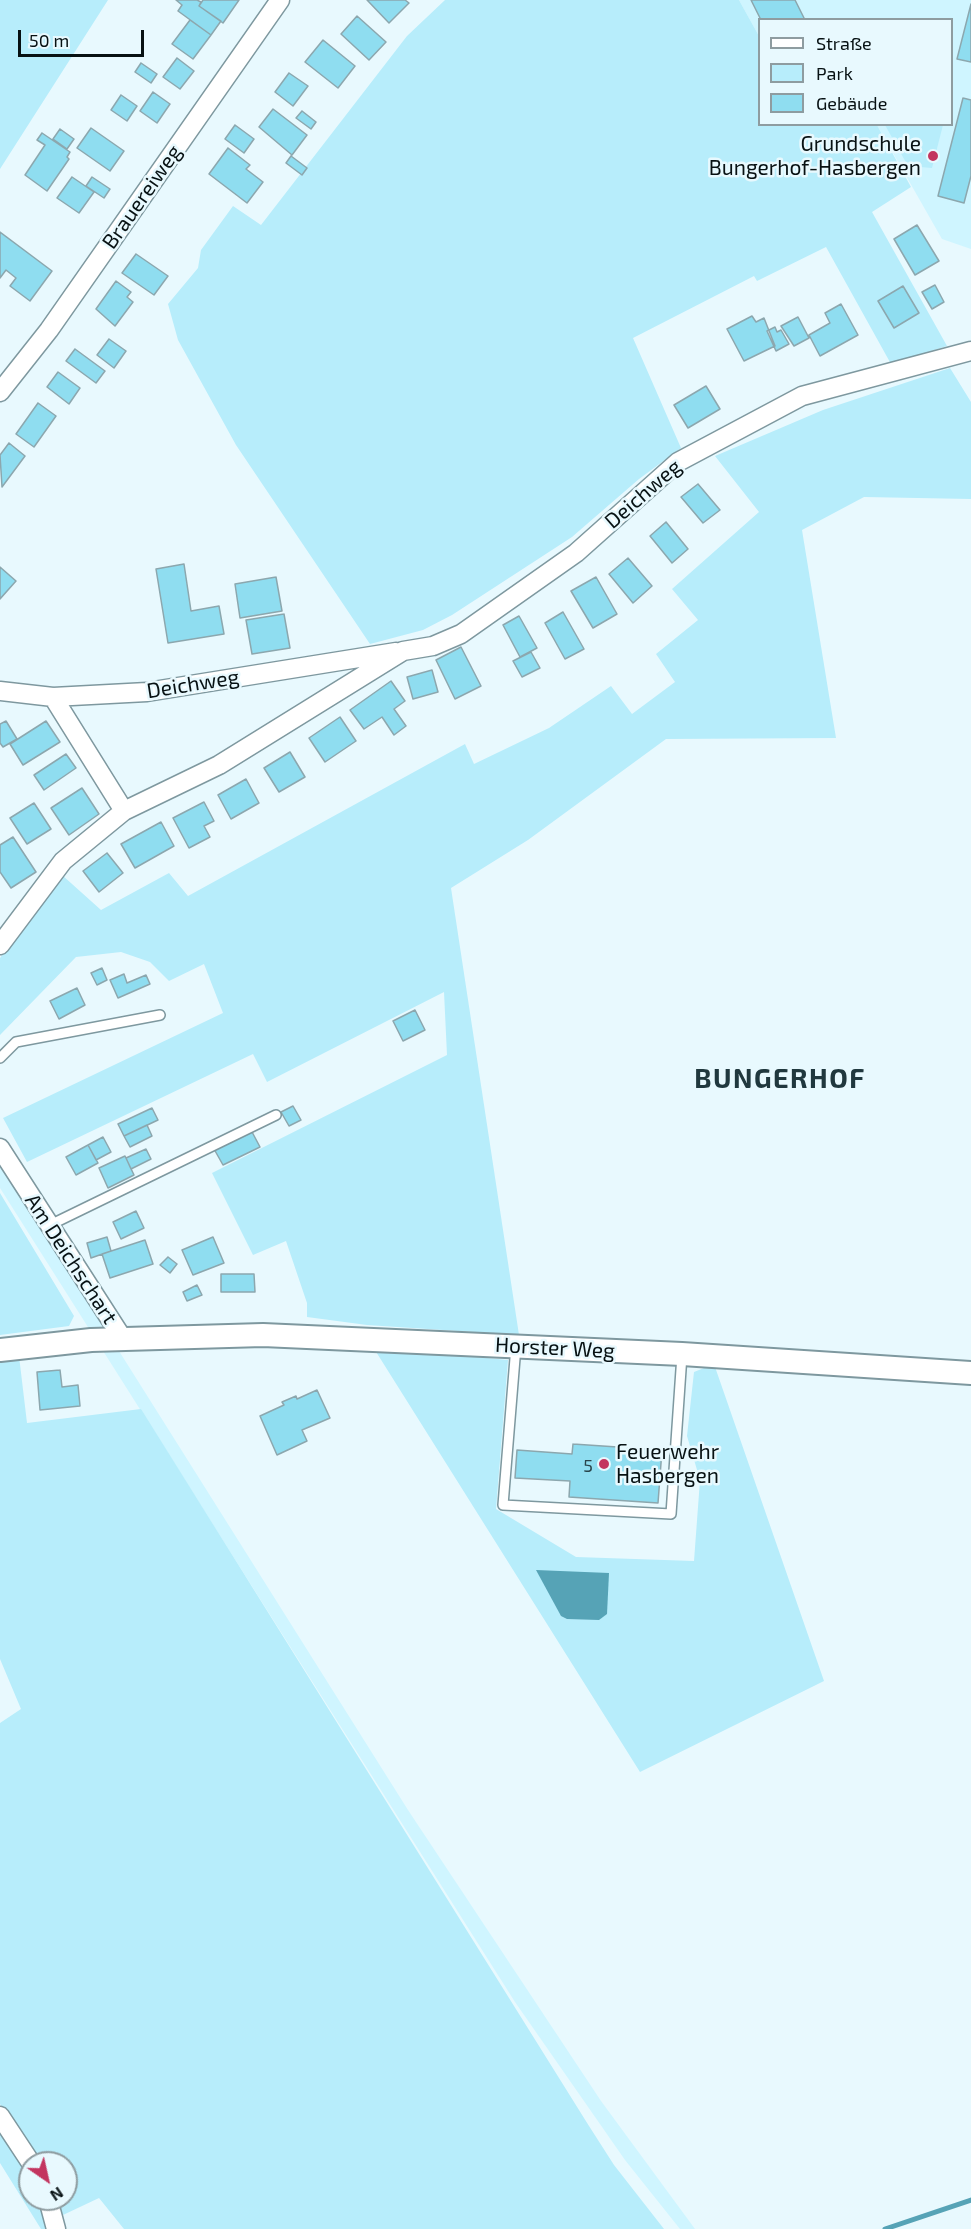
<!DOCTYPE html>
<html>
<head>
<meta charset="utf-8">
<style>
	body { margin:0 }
	#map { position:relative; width:971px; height:2229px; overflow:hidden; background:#e8f9fe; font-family:"Exo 2",sans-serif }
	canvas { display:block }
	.legend { position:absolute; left:758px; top:18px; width:195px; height:108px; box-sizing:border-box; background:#e8f9fe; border:2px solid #8e9ca0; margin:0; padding:8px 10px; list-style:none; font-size:18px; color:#071113 }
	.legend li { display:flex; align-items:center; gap:12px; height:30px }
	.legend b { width:30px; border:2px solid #8e9ca0 }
	.north { position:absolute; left:18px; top:2151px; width:60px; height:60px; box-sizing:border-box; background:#e8f9fe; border:2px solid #8e9ca0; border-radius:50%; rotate:146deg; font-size:16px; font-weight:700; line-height:24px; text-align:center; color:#071113 }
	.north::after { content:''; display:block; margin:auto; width:21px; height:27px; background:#c3355f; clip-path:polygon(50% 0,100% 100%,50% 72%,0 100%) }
	.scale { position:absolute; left:18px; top:30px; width:126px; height:27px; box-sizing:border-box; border:3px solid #071113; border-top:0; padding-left:8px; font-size:18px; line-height:21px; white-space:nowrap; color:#071113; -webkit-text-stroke:4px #e8f9fe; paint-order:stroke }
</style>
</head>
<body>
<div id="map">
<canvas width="971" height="2229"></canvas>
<ul class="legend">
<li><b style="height:8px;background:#fff"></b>Straße</li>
<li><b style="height:16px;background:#b7edfb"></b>Park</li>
<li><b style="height:16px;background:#8fddf0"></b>Gebäude</li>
</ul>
<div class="north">N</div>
<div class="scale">50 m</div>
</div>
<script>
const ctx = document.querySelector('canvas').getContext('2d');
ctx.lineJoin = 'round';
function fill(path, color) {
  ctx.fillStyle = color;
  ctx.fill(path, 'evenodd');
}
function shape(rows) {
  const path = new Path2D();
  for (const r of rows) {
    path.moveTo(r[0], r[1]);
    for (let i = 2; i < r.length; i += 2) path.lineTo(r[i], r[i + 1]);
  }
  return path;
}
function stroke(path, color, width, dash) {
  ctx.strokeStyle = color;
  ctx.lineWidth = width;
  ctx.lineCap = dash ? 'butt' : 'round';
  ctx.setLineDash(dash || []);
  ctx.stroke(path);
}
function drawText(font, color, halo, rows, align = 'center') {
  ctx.font = font + ' "Exo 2",sans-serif';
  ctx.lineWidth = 5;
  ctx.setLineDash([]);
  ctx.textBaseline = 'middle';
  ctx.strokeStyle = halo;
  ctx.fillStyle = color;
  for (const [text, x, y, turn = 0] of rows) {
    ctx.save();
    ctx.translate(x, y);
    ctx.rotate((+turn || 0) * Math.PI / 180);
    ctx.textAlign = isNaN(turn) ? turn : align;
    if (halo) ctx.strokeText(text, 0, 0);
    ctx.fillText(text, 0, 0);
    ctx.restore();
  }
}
const built = shape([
	[739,0,971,0,971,249,942,239,877,125,952,124,952,20,760,20,759,36],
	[0,1162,408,1810,601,2101,695,2229,680,2229,625,2160,515,2002,0,1188]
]);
const green = shape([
	[0,0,108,0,0,169],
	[445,0,739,0,759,36,760,124,877,125,911,187,872,212,947,346,891,364,826,247,757,281,754,276,633,338,681,448,639,479,572,537,452,615,423,630,370,644,236,445,178,340,168,304,198,268,201,250,233,206,261,225,407,36],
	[885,125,943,125,932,168,908,166],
	[950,368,971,402,971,499,864,497,802,530,836,738,666,739,528,840,451,888,519,1335,367,1325,307,1317,307,1303,286,1241,253,1255,212,1173,447,1055,444,992,267,1082,253,1054,27,1162,3,1118,223,1013,204,964,169,981,150,962,121,952,76,957,0,1035,0,958,62,875,101,910,169,873,188,896,465,744,474,764,549,728,611,686,632,714,675,682,656,654,698,620,672,589,759,512,715,456,823,410],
	[0,1193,74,1316,69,1326,0,1335],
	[373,1347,508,1360,496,1509,576,1557,694,1561,700,1480,687,1436,694,1372,714,1364,824,1681,640,1772],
	[19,1356,27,1423,141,1409,589,2126,614,2165,664,2229,124,2229,99,2198,63,2215,54,2199,66,2199,66,2163,34,2163,0,2104,0,1723,21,1709,0,1659,0,1359],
	[0,2120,30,2169,30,2199,44,2199,50,2229,41,2229,0,2163]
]);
const water = shape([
	[536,1570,609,1573,607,1614,599,1620,567,1619,561,1616]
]);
const stream = shape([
	[885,2229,971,2200]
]);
const building = shape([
	[197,0,201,2,199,6,221,21,211,35,178,11,182,5,176,0,197,0],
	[203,0,239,0,223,23,199,6,203,0],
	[367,0,405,0,409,3,389,23,367,0],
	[751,0,795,0,805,20,761,20,751,0],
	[971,4,971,62,957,59,971,4],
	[357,16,386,42,369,60,341,34,357,16],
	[190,20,211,35,193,59,172,44,190,20],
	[323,40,355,66,338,88,305,62,323,40],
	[177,58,194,71,180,89,163,77,177,58],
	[141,63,157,74,151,83,135,72,141,63],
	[289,73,308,86,293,106,275,92,289,73],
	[153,92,170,104,157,123,140,111,153,92],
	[121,95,137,106,127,121,111,110,121,95],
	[963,98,971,100,971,176,964,203,938,196,963,98],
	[273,109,307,135,292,155,259,127,273,109],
	[302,111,316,122,311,129,296,118,302,111],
	[235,125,254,139,244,153,225,139,235,125],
	[91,128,124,151,110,171,77,148,91,128],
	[60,129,74,139,67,149,53,139,60,129],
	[42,133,70,152,67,157,69,159,47,191,25,175,45,145,37,140,42,133],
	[228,148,250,165,246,169,263,182,247,203,209,174,228,148],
	[291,156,307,168,302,175,286,163,291,156],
	[72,177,94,192,79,213,57,198,72,177],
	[92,177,110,189,104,198,86,186,92,177],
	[917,225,939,261,915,275,894,239,917,225],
	[0,232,52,271,30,301,10,286,16,278,6,270,0,278,0,232],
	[136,254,168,276,154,295,122,273,136,254],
	[116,281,131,292,127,297,133,302,115,326,96,309,116,281],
	[935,285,944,302,932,309,922,292,935,285],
	[903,286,919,313,894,328,878,301,903,286],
	[841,304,858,335,820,356,809,335,830,323,825,313,841,304],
	[752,316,756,322,764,318,775,346,744,361,727,329,752,316],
	[798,317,809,338,794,346,781,326,798,317],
	[775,327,777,332,781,330,789,344,776,351,767,331,775,327],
	[109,339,126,351,114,368,97,355,109,339],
	[75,349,105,371,96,383,66,361,75,349],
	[58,372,80,388,69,404,47,387,58,372],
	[706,386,720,409,688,428,674,405,706,386],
	[38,403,56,416,34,447,16,434,38,403],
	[9,443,25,456,2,487,0,455,9,443],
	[698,484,720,510,703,523,681,497,698,484],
	[666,522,688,549,672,563,650,536,666,522],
	[628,558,652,586,633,603,609,574,628,558],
	[184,564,191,611,219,606,224,634,168,643,156,569,184,564],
	[0,567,16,581,0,599,0,567],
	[276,577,282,611,240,618,235,584,276,577],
	[596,577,617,614,593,628,571,591,596,577],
	[563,612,584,649,565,659,545,623,563,612],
	[284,614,290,648,252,654,246,620,284,614],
	[519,616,537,648,520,657,503,625,519,616],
	[461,647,481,686,455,699,436,660,461,647],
	[531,652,540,668,522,677,513,661,531,652],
	[432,670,438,692,413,699,407,677,432,670],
	[391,681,405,701,394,709,406,726,394,735,382,717,364,729,350,710,391,681],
	[340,717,356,741,325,762,309,738,340,717],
	[6,721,17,739,3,747,0,743,0,724,6,721],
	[46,721,60,742,23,765,10,744,46,721],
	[290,752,305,777,279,792,264,768,290,752],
	[66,754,76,768,44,790,34,775,66,754],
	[246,779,259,803,231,819,218,795,246,779],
	[82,788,99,814,69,835,51,808,82,788],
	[204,802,214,821,204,826,210,837,189,848,173,818,204,802],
	[34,803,51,829,27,844,10,818,34,803],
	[161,822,174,846,135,868,121,844,161,822],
	[13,837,36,872,11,888,0,872,0,845,13,837],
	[107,853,123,873,99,892,83,871,107,853],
	[102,968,107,980,97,985,91,973,102,968],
	[124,974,127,983,146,975,150,984,118,998,110,980,124,974],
	[77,988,85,1005,59,1019,50,1001,77,988],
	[415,1010,425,1030,403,1041,393,1021,415,1010],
	[293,1106,301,1120,289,1126,281,1112,293,1106],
	[152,1108,158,1120,124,1136,118,1124,152,1108],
	[147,1125,152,1136,130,1147,124,1136,147,1125],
	[251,1130,260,1147,223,1165,214,1149,251,1130],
	[103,1137,111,1152,96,1160,88,1145,103,1137],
	[88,1145,98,1163,76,1175,66,1157,88,1145],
	[146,1149,151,1159,131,1169,126,1158,146,1149],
	[125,1156,134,1175,108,1188,99,1168,125,1156],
	[136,1211,144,1228,121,1239,113,1222,136,1211],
	[107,1237,111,1251,91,1258,87,1243,107,1237],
	[213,1237,224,1263,193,1275,182,1250,213,1237],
	[145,1240,153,1264,110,1278,102,1254,145,1240],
	[168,1257,177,1264,170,1273,160,1265,168,1257],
	[221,1274,254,1274,255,1292,221,1292,221,1274],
	[197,1285,202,1295,187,1301,183,1292,197,1285],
	[60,1370,62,1387,78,1385,80,1406,40,1410,37,1372,60,1370],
	[317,1390,330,1418,302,1430,307,1441,277,1455,260,1416,284,1405,282,1402,296,1396,297,1399,317,1390],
	[573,1444,662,1450,658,1503,569,1497,570,1481,515,1478,517,1450,572,1454,573,1444]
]);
const service = shape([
	[0,1058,16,1042,160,1015],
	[50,1225,276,1115],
	[516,1346,503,1505,671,1514,682,1355]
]);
const minor = shape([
	[0,392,49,330,280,0],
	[0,691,53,697,124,811,219,765,403,651,433,646,461,634,576,553,678,462,802,396,971,351],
	[53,697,147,692,396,652],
	[0,945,63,861,124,811],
	[0,1148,123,1339],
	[0,2116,31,2163],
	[48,2199,56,2229]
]);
const tertiary = shape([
	[0,1350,91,1340,263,1335,682,1354,971,1373]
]);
const markers = [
	[933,156,6,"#c3355f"],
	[604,1464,6,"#c3355f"]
];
const numberNames = [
	["5",588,1466]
];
const poiNames = [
	["Grundschule",921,144],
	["Bungerhof-Hasbergen",921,168],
	["Feuerwehr",616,1452,"left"],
	["Hasbergen",616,1476,"left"]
];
const streetNames = [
	["Brauereiweg",142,197,-55],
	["Deichweg",643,494,-41],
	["Deichweg",193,684,-9],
	["Am Deichschart",71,1259,57],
	["Horster Weg",555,1348,3]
];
const districtNames = [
	["BUNGERHOF",780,1079]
];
fill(built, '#cff5ff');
fill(green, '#b7edfb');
fill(water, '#56a3b6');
stroke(stream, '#56a3b6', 5);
fill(building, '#8fddf0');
stroke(building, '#8ca7ae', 1.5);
stroke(service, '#7e989f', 12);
stroke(minor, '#7e989f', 21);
stroke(tertiary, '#7e989f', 26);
stroke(service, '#fff', 9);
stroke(minor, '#fff', 18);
stroke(tertiary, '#fff', 22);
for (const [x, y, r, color] of markers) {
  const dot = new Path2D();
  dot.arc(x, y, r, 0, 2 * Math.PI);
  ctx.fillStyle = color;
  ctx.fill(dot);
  stroke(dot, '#e8f9fe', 2);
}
drawText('18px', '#29444a', null, numberNames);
drawText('21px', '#071113', '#e8f9fe', poiNames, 'right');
drawText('21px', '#071113', '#e8f9fe', streetNames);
ctx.letterSpacing = '1.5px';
drawText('bold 27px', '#20383e', '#e8f9fe', districtNames);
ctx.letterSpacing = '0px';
</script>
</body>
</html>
